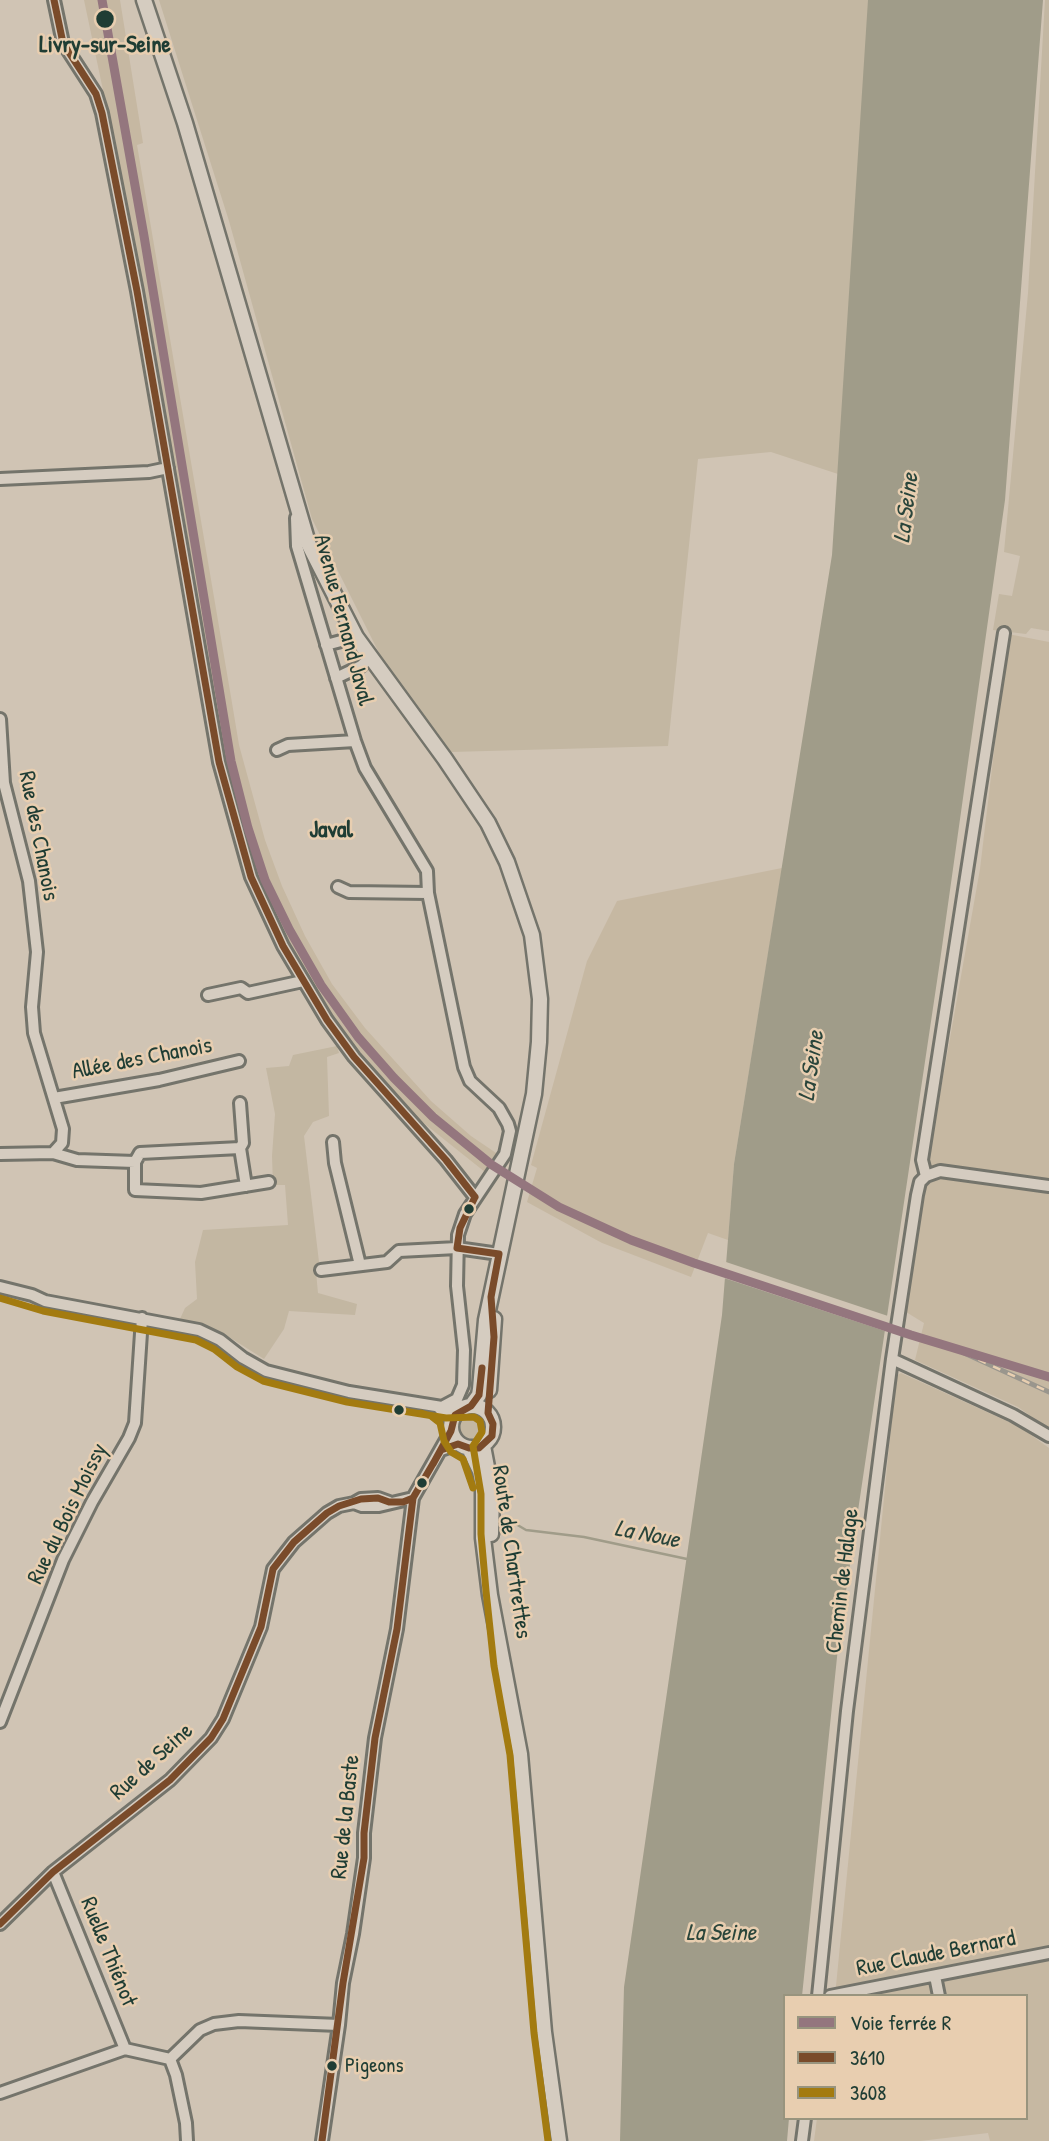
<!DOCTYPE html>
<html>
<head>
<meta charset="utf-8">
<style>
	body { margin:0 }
	#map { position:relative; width:1049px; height:2141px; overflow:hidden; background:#d0c4b4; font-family:"Patrick Hand",sans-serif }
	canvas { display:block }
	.legend { position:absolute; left:783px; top:1994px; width:245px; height:126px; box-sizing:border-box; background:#e8ceb0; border:2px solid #98947e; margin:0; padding:9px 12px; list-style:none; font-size:21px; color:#1f3d34 }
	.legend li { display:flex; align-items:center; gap:14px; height:35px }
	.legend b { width:35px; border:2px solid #98947e }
</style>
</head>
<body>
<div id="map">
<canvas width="1049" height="2141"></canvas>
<ul class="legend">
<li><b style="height:9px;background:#94767e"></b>Voie ferrée R</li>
<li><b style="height:9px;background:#7a4b2a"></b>3610</li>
<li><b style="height:9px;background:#a37b10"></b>3608</li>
</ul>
</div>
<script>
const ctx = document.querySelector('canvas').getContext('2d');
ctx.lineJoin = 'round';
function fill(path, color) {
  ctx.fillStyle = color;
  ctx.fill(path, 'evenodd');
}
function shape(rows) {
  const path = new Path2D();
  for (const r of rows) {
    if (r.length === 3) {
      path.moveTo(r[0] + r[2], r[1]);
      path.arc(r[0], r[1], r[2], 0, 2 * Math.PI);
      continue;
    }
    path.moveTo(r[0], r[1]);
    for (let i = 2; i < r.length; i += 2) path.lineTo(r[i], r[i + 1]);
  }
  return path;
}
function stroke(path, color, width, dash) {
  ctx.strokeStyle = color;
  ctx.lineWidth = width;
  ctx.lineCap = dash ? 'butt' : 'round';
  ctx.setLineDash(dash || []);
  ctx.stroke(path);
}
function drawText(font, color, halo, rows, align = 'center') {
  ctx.font = font + ' "Patrick Hand",sans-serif';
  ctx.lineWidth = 5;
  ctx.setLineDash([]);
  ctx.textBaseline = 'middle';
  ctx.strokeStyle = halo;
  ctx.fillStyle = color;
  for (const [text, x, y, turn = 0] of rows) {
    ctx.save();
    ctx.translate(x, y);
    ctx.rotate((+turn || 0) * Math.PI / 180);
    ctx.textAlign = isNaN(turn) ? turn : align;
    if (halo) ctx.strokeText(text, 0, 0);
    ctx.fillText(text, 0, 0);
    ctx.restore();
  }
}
const built = shape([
	[84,0,120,0,143,143,137,145,231,697,239,745,265,840,282,886,305,936,332,984,365,1028,431,1101,471,1136,499,1155,485,1172,411,1113,340,1028,312,985,287,942,251,859,225,763,115,147],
	[1008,634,1049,642,1049,1429,1018,1407,915,1360,924,1323,906,1312,924,1185,980,869],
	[782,868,734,1164,728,1240,708,1233,691,1277,602,1243,527,1202,537,1168,531,1165,587,961,617,901],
	[901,1373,1020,1427,1049,1448,1049,2141,990,2141,988,2133,920,2141,814,2141,817,2118,1026,2118,1026,1996,835,1996,896,1376]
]);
const green = shape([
	[159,0,869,0,838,474,771,452,698,459,668,746,451,752,384,663,312,519,229,221],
	[1045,0,1049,0,1049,631,1031,628,1026,634,993,630,999,594,1012,596,1020,556,1004,552,1028,293],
	[337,1046,339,1053,327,1057,329,1116,313,1122,304,1136,319,1262,316,1272,318,1293,357,1304,355,1315,289,1311,284,1329,264,1359,229,1337,180,1319,185,1308,197,1299,195,1262,203,1230,288,1225,285,1185,273,1185,272,1156,275,1114,266,1068,289,1066,293,1055],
	[473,1428,16]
]);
const water = shape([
	[868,0,1043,0,1005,500,940,961,839,1638,802,1996,785,1996,785,2118,789,2118,787,2141,620,2141,624,1987,722,1315,734,1164,832,555]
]);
const pier = shape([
	[723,1261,891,1317,888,1332,721,1277]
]);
const stream = shape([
	[504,1517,526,1530,584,1537,687,1559]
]);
const minor = shape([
	[54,0,63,43,96,94,102,113,137,291,219,762,251,877,283,946,327,1020,354,1057,446,1160,475,1197],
	[0,479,149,472,168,468],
	[296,518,297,546,355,741,365,768,427,871,428,893,464,1067,470,1081,499,1108,508,1124,510,1131,505,1154,465,1214,458,1235,457,1286,464,1350,463,1385,457,1399,442,1407],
	[326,645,356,637],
	[336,678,361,666,370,658],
	[0,719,4,783,29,881,37,952,32,1007,34,1033,63,1129,62,1143,53,1153,0,1154],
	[277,750,288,745,355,741],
	[338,887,349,892,428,893],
	[208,995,241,988,248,993,303,981],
	[54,1098,159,1080,239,1061],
	[333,1142,335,1163,360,1265],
	[240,1148,243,1143,240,1103],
	[53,1153,77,1160,135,1162,135,1190,201,1193,269,1182],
	[135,1162,140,1153,240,1148,246,1186],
	[926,1176,922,1160,1004,633],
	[926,1176,940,1171,1049,1186],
	[321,1270,387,1262,399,1251,457,1248,499,1254],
	[0,1287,32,1295,45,1301,199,1330,220,1340,243,1358,266,1371,349,1392,448,1408,464,1408],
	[892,1359,1013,1415,1049,1436],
	[439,1408,452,1420],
	[441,1450,458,1444],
	[413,1498,451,1431],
	[354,1503,362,1506,379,1506,413,1498],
	[0,1722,63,1560,92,1502,129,1438,135,1423,142,1318],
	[53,1872,125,2049],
	[0,1924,53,1872,170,1780,211,1738,223,1719,261,1627,273,1569,294,1542,327,1513,339,1506,354,1503,361,1499,378,1498,389,1502],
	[935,1976,939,1996],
	[818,1996,847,1711,892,1359,917,1195,920,1182,926,1176],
	[830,1996,1049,1953],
	[170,2059,176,2075,186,2123,187,2141],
	[0,2093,125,2049,170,2059,200,2030,214,2024,239,2021,339,2025],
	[322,2141,339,2025,343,1983,353,1934,364,1858,364,1833,375,1738,397,1629,413,1498],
	[802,2141,805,2118]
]);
const major = shape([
	[144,0,185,123,308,543,356,637,445,759,488,823,507,862,532,935,540,999,539,1042,534,1094,486,1320,480,1389,479,1395,471,1406],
	[489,1390,494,1319],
	[472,1427,21],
	[483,1446,492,1493,491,1534],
	[469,1448,480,1471,483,1486,483,1538,490,1595,520,1754,544,2032,559,2141]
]);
const rail = shape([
	[964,1353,1049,1392]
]);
const bus1 = shape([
	[54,0,63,43,96,94,102,113,137,291,219,762,251,877,283,946,327,1020,354,1057,446,1160,475,1197],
	[475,1197,460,1228,457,1248,499,1254],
	[433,1464,451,1431,455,1415,471,1406,479,1395,482,1368],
	[413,1498,441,1450,458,1444,469,1448,479,1448,492,1436,493,1424,488,1413,494,1337,491,1297,499,1254],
	[0,1924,53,1872,170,1780,211,1738,223,1719,261,1627,273,1569,294,1542,327,1513,339,1506,361,1499,378,1498,389,1502,403,1502,413,1498],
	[322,2141,343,1983,364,1858,364,1833,375,1738,397,1629,413,1498]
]);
const bus2 = shape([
	[0,1298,43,1311,196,1340,214,1349,237,1367,263,1381,347,1402,446,1418,474,1417,480,1421,482,1432,473,1446,481,1494,481,1534,486,1591,494,1666,510,1755,534,2033,548,2141],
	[421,1413,431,1416,440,1423,444,1441,451,1452,463,1459,473,1488]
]);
const rail1 = shape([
	[102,0,144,236,231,761,248,828,265,880,289,929,321,985,358,1037,394,1078,433,1117,492,1165,559,1207,631,1240,694,1263,911,1335,1049,1377]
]);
const markers = [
	[105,19,10,"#1f3d34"],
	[469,1209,6,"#1f3d34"],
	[399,1410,6,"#1f3d34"],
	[422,1483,6,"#1f3d34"],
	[332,2066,6,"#1f3d34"]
];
const busNames = [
	["Pigeons",345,2066]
];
const stopNames = [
	["Livry-sur-Seine",105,46]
];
const streetNames = [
	["Avenue Fernand Javal",343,620,75],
	["Rue des Chanois",38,836,79],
	["Allée des Chanois",142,1059,-11],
	["Rue du Bois Moissy",68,1514,-64],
	["Route de Chartrettes",511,1552,82],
	["Chemin de Halage",843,1581,-83],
	["Rue de Seine",152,1762,-42],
	["Rue de la Baste",346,1817,-84],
	["Ruelle Thiénot",108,1952,68],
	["Rue Claude Bernard",936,1954,-11]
];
const waterNames = [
	["La Seine",907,508,-83],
	["La Seine",812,1066,-82],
	["La Noue",647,1535,11],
	["La Seine",721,1934]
];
const neighbourhoodNames = [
	["Javal",331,831]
];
fill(built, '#c6b8a2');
fill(green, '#c3b7a2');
fill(water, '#a09c89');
fill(pier, '#d0c4b4');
stroke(stream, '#a09c89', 2.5);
stroke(minor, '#74746b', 16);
stroke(major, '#74746b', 19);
stroke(minor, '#d5ccc0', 10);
stroke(major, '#d5ccc0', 14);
stroke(rail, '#9a968d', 5);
stroke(rail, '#e8ceb0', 2.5, [8]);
stroke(bus1, '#7a4b2a', 7);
stroke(bus2, '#a37b10', 7);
stroke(rail1, '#94767e', 9);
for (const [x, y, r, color] of markers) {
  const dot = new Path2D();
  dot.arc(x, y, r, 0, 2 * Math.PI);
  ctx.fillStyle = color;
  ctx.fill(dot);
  stroke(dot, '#e8ceb0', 2.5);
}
drawText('21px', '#1f3d34', '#e8ceb0', busNames, 'left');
drawText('bold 23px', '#1f3d34', '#e8ceb0', stopNames);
drawText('23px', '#1f3d34', '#e8ceb0', streetNames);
drawText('italic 24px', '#2a453b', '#e8ceb0', waterNames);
drawText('bold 24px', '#1f3d34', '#e8ceb0', neighbourhoodNames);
</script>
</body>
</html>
